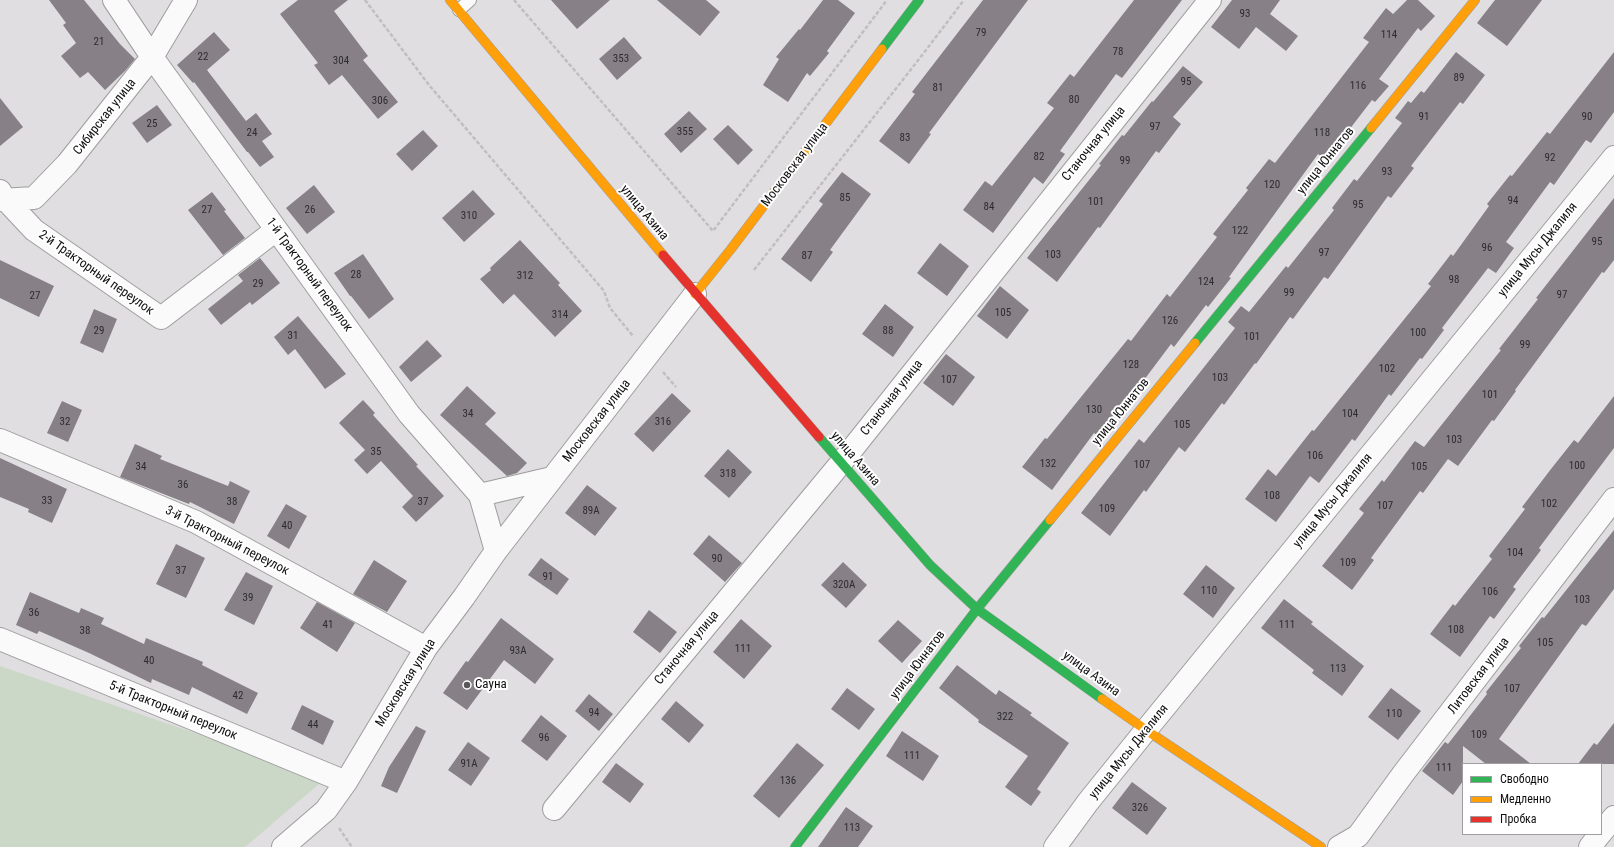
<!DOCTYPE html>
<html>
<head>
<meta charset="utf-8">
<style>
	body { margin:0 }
	#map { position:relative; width:1614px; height:847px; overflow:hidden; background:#e0dee0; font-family:"Roboto Condensed",sans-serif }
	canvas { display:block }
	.legend { position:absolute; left:1462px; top:763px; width:140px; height:72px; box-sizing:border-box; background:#fff; border:1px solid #9f9f9f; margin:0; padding:5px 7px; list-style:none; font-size:12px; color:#100f10 }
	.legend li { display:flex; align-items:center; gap:8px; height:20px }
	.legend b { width:20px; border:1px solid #9f9f9f }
</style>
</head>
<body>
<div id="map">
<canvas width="1614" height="847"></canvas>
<ul class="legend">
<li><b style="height:5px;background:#30b455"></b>Свободно</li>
<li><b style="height:5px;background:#ff9f0a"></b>Медленно</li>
<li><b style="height:5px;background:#e5322d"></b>Пробка</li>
</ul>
</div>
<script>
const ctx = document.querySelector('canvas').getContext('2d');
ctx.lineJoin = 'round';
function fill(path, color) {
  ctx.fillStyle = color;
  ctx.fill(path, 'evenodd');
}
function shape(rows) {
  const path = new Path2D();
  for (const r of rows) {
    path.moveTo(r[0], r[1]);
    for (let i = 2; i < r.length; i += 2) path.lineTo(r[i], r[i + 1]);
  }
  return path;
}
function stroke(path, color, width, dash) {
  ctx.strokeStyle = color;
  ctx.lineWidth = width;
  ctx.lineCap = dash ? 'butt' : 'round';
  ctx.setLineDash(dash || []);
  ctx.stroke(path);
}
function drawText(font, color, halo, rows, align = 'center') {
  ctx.font = font + ' "Roboto Condensed",sans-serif';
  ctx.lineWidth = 4;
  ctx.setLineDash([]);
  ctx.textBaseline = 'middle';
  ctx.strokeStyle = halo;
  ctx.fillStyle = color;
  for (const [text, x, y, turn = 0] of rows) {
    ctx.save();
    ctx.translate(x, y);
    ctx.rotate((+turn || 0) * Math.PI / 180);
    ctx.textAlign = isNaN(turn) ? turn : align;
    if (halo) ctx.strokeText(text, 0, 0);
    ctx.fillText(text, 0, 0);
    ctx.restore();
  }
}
const green = shape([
	[0,666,326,778,245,847,0,847]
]);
const building = shape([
	[49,0,84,0,120,44,135,59,125,71,105,90,88,72,80,78,61,56,76,43,63,25,66,23],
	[298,0,348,0,334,11,368,56,363,60,398,102,378,119,342,75,329,85,314,65,318,63,280,14],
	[551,0,610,0,577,29],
	[657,0,706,0,720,12,700,36],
	[823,0,838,0,855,13,827,51,829,53,810,76,807,73,788,102,763,85,779,59,776,57,799,29,800,30],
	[983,0,1028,0,929,133,931,134,909,164,879,141,915,94,912,92],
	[1134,0,1182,0,1122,78,1116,74,1060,151,1065,154,1043,184,1034,177,993,233,963,210,985,181,992,186,1054,108,1047,103,1070,74,1074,77],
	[1232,0,1280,0,1270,14,1298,36,1286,51,1256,27,1239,49,1211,27],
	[1407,0,1418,0,1435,16,1421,31,1418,28,1379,79,1389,86,1375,102,1372,100,1326,160,1318,154,1229,277,1231,278,1208,307,1206,305,1174,347,1171,344,1135,392,1132,390,1098,436,1094,433,1052,490,1022,467,1045,438,1047,439,1128,339,1131,341,1167,294,1170,297,1217,237,1213,234,1248,190,1246,188,1269,159,1275,163,1369,42,1363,38,1386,8,1393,14],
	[1495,0,1542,0,1507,46,1477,23],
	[214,32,230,50,207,70,246,121,256,113,272,134,262,141,274,157,260,167,248,152,247,152,194,82,193,83,177,65],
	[624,37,642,58,617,80,599,59],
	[1456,52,1485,75,1463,104,1460,102,1411,166,1414,168,1391,198,1388,196,1328,279,1324,277,1293,319,1290,317,1256,364,1255,363,1224,405,1222,403,1185,452,1179,447,1146,492,1144,490,1110,536,1081,513,1139,439,1144,443,1235,328,1228,322,1241,306,1249,312,1286,266,1288,268,1334,210,1332,208,1354,179,1357,181,1402,123,1395,118,1408,101,1411,103,1421,91,1424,93],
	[1614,52,1614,112,1591,143,1586,140,1554,185,1550,182,1506,242,1514,248,1496,273,1488,268,1442,328,1444,330,1422,359,1420,358,1391,396,1389,394,1355,441,1352,439,1319,483,1310,476,1276,522,1245,499,1268,469,1276,476,1312,430,1314,431,1431,286,1428,284,1451,254,1453,256,1489,206,1487,204,1510,175,1512,176,1547,132,1550,134],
	[1183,66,1203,82,1173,117,1181,124,1159,153,1156,151,1100,228,1098,227,1057,282,1027,258,1101,165,1099,164,1122,135,1124,136,1152,101,1153,102],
	[0,98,23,127,0,146],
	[157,105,172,125,147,143,132,123],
	[689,111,707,129,681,153,664,134],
	[728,125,753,150,738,165,713,139],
	[423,130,438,146,412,171,396,154],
	[842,172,871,194,830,250,833,252,811,282,781,259,823,204,819,201],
	[314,185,335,212,307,234,286,208],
	[473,190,495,214,464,242,442,218],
	[212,192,226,210,224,211,245,238,223,255,188,210],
	[1614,198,1614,260,1604,273,1602,272,1515,390,1516,391,1494,421,1492,420,1458,466,1448,459,1423,493,1420,491,1371,558,1374,560,1352,590,1322,566,1364,513,1359,509,1382,480,1384,482,1415,441,1424,447,1501,350,1499,349,1538,299,1536,298],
	[520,240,560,283,558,285,582,311,555,337,514,294,503,304,480,279,491,270,490,268],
	[940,243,969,266,947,296,917,273],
	[363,254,394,299,369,319,351,296,350,296,334,273],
	[260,258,280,283,252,305,250,302,221,325,208,309,243,281,238,275],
	[0,260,54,286,39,317,0,298],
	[1000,286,1029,310,1007,339,977,316],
	[885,304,914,327,893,357,862,334],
	[94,309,117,319,103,353,80,343],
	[298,316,346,374,325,389,295,349,288,355,274,337],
	[427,340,442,356,411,382,399,367],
	[946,354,975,377,953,406,923,383],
	[467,386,496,413,485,424,527,463,517,473,507,476,440,415],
	[672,393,691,411,653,452,634,434],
	[1614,396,1614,448,1539,548,1541,550,1513,587,1516,589,1494,619,1490,616,1460,657,1430,634,1453,604,1455,606,1492,559,1489,556,1525,509,1522,507,1551,469,1574,440,1578,443],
	[363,400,375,413,373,415,418,465,416,466,444,496,416,522,402,507,413,496,381,461,367,474,354,460,365,450,339,423],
	[62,401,82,410,68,442,47,433],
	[135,444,162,456,160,459,228,486,230,481,250,491,234,524,190,502,189,504,120,477],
	[728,449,752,472,729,498,704,476],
	[0,458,67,489,52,523,28,512,29,509,0,497],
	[587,485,617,508,595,536,565,513],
	[286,504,307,516,289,549,267,536],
	[1614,530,1614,589,1586,626,1582,624,1499,739,1531,764,1486,764,1463,746,1463,781,1453,795,1422,771,1445,742,1448,744,1487,694,1486,692,1521,648,1519,646,1542,617,1544,618],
	[709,535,742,563,725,582,693,554],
	[176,544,205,558,186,598,156,584],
	[541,558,569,579,557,595,528,575],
	[374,560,407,581,387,612,353,594],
	[843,562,867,585,846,608,821,585],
	[1206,565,1235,588,1213,618,1183,594],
	[246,572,273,586,254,625,224,610],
	[30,592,79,613,81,608,104,618,101,624,144,644,146,638,203,662,202,665,258,693,247,714,192,687,189,695,152,679,151,683,89,653,39,631,37,634,16,625],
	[1284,599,1313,622,1311,624,1364,666,1342,696,1312,673,1314,670,1261,628],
	[317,602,355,623,337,652,300,628],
	[649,610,677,632,660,653,633,632],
	[501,618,554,659,535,684,504,660,467,710,443,693,466,661,468,662],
	[741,619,772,646,744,679,713,652],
	[898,620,922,641,902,663,878,641],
	[957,665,996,695,999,690,1032,713,1030,715,1069,743,1037,789,1041,792,1031,806,1005,787,1028,756,978,722,979,720,939,688],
	[847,688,875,709,859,730,831,709],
	[1391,688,1421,711,1398,740,1368,717],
	[589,694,613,714,599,731,575,711],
	[676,701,704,725,689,743,661,719],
	[302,705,334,721,323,745,291,729],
	[541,715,567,736,547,761,521,741],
	[1614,723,1614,764,1578,764,1594,743,1597,745],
	[416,726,426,731,397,793,381,786,389,767],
	[902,731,939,756,923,781,886,756],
	[468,742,490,758,471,786,448,770],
	[797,743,824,765,779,818,753,796],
	[616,763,644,784,630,803,602,782],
	[1132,782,1167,808,1147,835,1112,808],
	[846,807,873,826,858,847,818,847]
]);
const path = shape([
	[365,0,429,85,604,291,610,308,633,336],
	[514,0,713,231,887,0],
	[754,270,923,54,964,0],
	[663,372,676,387],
	[339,828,352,847]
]);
const lane = shape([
	[459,10,470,0]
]);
const street = shape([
	[114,0,152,57,409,414,480,495,496,551],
	[0,191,5,199,34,230,161,318,276,230],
	[0,200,34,198,67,164,152,57,186,0],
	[0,440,196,522,426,648],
	[480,495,552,478],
	[0,639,346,782],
	[554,809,841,463,1210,0],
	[1601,833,1614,817],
	[283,847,326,810,346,782,426,648,464,597,496,551,695,294],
	[1055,847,1088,802,1146,730,1614,157],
	[1339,847,1358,836,1403,774,1614,499],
	[1590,847,1600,834]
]);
const fast = shape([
	[882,49,919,0],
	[1195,343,1371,128],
	[819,437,930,565,977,609,1102,699],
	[795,847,977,609,1050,520]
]);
const slow = shape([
	[450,0,663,255],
	[1371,128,1475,0],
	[695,294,731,249,882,49],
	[1050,520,1195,343],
	[1102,699,1146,730,1321,847]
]);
const jam = shape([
	[663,255,819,437]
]);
const markers = [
	[467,685,4,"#595759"]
];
const numberNames = [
	["93",1245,14],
	["79",981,33],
	["114",1389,35],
	["21",99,42],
	["78",1118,52],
	["22",203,57],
	["353",621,59],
	["304",341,61],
	["89",1459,78],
	["95",1186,82],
	["116",1358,86],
	["81",938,88],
	["80",1074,100],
	["306",380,101],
	["91",1424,117],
	["90",1587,117],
	["25",152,124],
	["97",1155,127],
	["355",685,132],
	["24",252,133],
	["118",1322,133],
	["83",905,138],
	["82",1039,157],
	["92",1550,158],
	["99",1125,161],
	["93",1387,172],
	["120",1272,185],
	["85",845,198],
	["94",1513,201],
	["101",1096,202],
	["95",1358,205],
	["84",989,207],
	["27",207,210],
	["26",310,210],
	["310",469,216],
	["122",1240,231],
	["95",1597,242],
	["96",1487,248],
	["97",1324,253],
	["103",1053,255],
	["87",807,256],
	["28",356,275],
	["312",525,276],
	["98",1454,280],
	["124",1206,282],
	["29",258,284],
	["99",1289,293],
	["97",1562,295],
	["27",35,296],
	["105",1003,313],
	["314",560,315],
	["126",1170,321],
	["29",99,331],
	["88",888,331],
	["100",1418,333],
	["31",293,336],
	["101",1252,337],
	["99",1525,345],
	["128",1131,365],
	["102",1387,369],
	["103",1220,378],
	["107",949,380],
	["101",1490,395],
	["130",1094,410],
	["34",468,414],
	["104",1350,414],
	["32",65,422],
	["316",663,422],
	["105",1182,425],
	["103",1454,440],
	["35",376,452],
	["106",1315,456],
	["132",1048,464],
	["107",1142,465],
	["100",1577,466],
	["34",141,467],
	["105",1419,467],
	["318",728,474],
	["36",183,485],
	["108",1272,496],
	["33",47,501],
	["38",232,502],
	["37",423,502],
	["102",1549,504],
	["107",1385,506],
	["109",1107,509],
	["89А",591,511],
	["40",287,526],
	["104",1515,553],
	["90",717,559],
	["109",1348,563],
	["37",181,571],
	["91",548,577],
	["320А",844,585],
	["110",1209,591],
	["106",1490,592],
	["39",248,598],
	["103",1582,600],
	["36",34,613],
	["41",328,625],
	["111",1287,625],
	["108",1456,630],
	["38",85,631],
	["105",1545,643],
	["111",743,649],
	["93А",518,651],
	["40",149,661],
	["113",1338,669],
	["107",1512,689],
	["42",238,696],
	["94",594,713],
	["110",1394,714],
	["322",1005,717],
	["44",313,725],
	["109",1479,735],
	["96",544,738],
	["111",912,756],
	["91А",469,764],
	["111",1444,768],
	["136",788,781],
	["326",1140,808],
	["113",852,828]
];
const streetNames = [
	["Сибирская улица",105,117,-52],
	["Станочная улица",1094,144,-51],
	["улица Юннатов",1326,161,-51],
	["Московская улица",795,165,-53],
	["улица Азина",644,213,50],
	["улица Мусы Джалиля",1538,250,-51],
	["2-й Тракторный переулок",96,273,35],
	["1-й Тракторный переулок",309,275,54],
	["Станочная улица",892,398,-52],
	["улица Юннатов",1121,412,-51],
	["Московская улица",597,421,-52],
	["улица Азина",855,459,49],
	["улица Мусы Джалиля",1333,501,-51],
	["3-й Тракторный переулок",227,541,27],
	["Станочная улица",687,648,-50],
	["улица Юннатов",918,665,-53],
	["улица Азина",1091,674,36],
	["Литовская улица",1479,676,-53],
	["Московская улица",406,683,-58],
	["5-й Тракторный переулок",173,711,22],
	["улица Мусы Джалиля",1129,752,-51]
];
const poiNames = [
	["Сауна",475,685]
];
fill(green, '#cbd8c8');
fill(building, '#878087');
stroke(lane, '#9e9d9e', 14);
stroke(street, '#9e9d9e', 24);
stroke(fast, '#9e9d9e', 10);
stroke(slow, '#9e9d9e', 10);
stroke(jam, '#9e9d9e', 10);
stroke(path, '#c0bfc0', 2.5, [4, 2]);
stroke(lane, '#fafafa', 12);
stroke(street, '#fafafa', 22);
stroke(fast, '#30b455', 9);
stroke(slow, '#ff9f0a', 9);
stroke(jam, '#e5322d', 9);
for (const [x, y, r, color] of markers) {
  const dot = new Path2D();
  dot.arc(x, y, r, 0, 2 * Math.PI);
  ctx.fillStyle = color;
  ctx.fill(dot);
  stroke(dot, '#fff', 1.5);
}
drawText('11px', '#2e2b2e', null, numberNames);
drawText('13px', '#100f10', '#fff', streetNames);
drawText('13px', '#100f10', '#fff', poiNames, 'left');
</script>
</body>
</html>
